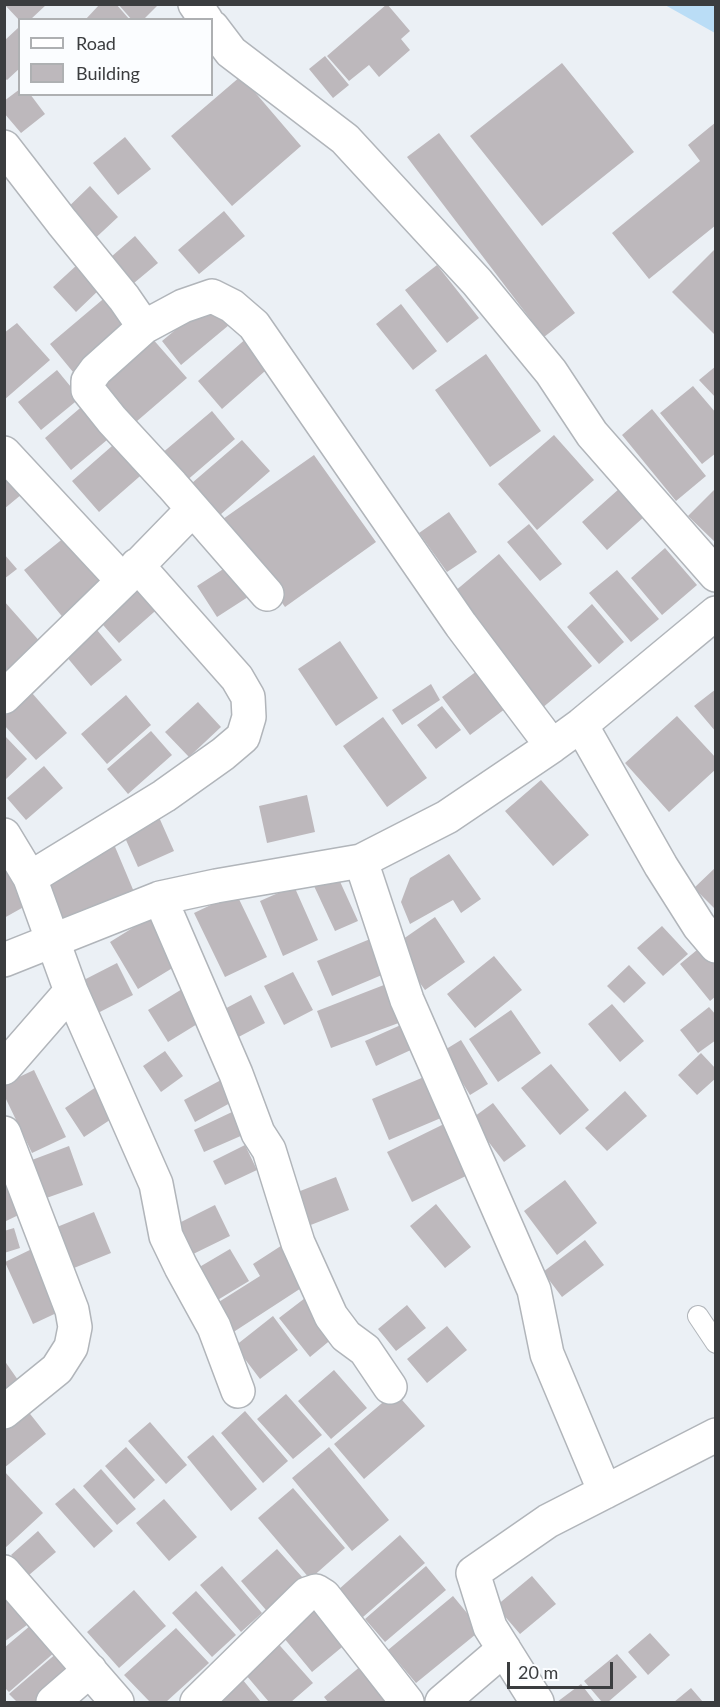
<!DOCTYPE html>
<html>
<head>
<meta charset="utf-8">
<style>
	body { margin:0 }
	#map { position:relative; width:720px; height:1707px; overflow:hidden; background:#ebf0f5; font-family:Lato,sans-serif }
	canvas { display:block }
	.frame { position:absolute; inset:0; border:6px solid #3b3d3f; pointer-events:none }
	.legend { position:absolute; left:18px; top:18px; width:195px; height:78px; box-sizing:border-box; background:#fbfdff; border:2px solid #aeb0b2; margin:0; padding:8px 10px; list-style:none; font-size:18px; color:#3b3d3f }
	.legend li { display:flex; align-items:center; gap:12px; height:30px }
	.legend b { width:30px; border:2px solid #aeb0b2 }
	.scale { position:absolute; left:507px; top:1662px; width:106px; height:27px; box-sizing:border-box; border:3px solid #3b3d3f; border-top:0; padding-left:8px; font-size:18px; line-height:21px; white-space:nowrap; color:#3b3d3f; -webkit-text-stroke:4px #fbfdff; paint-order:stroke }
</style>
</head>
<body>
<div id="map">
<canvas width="720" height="1707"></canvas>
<div class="frame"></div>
<ul class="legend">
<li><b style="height:8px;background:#fff"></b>Road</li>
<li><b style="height:16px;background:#bdb8bc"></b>Building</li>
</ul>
<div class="scale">20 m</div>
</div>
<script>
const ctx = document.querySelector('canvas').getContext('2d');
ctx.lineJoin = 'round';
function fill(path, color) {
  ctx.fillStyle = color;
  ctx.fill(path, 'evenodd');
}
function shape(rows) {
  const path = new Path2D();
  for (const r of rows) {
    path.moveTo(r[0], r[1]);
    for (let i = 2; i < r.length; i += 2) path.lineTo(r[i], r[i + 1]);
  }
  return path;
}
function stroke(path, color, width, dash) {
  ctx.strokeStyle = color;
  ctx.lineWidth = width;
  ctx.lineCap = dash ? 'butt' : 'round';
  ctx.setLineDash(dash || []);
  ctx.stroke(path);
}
const water = shape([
	[665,5,715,5,715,33]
]);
const building = shape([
	[4,4,47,4,30,20,20,20,20,21],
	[100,4,116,4,130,20,85,20],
	[118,4,159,4,143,20,132,20],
	[387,4,410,31,401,39,410,50,379,77,369,65,349,81,327,56],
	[18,28,20,68,7,80,4,78,4,41],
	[325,56,349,85,333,98,309,69],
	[562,63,634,152,542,226,470,136],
	[241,76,301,146,232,206,171,136],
	[20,89,20,94,30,94,45,114,21,133,4,113,4,101],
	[716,122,716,225,649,279,612,233,700,161,688,145],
	[439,133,575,313,544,337,407,157],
	[125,137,151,169,118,195,93,163],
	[90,186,118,217,88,245,60,215],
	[224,211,245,236,199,274,178,250],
	[135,236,158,263,134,283,111,257],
	[716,248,716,336,672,292],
	[78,264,101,288,76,312,53,287],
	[437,265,479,318,447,343,405,290],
	[108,295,132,323,73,372,50,344],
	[209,302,229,325,181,365,162,341],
	[401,304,437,351,413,370,376,324],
	[17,323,50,360,4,400,4,333],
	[249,336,273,364,222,409,198,381],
	[151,337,187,378,129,428,93,386],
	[486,354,541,431,490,467,435,390],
	[716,366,716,398,699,380],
	[57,370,80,398,41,430,18,402],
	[693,386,716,413,716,453,702,464,660,413],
	[86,403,113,435,71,470,45,438],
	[652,409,706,476,676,501,622,435],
	[212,411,235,439,185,482,161,454],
	[554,435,594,480,537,530,498,484],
	[120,439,147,470,99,512,72,481],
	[242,440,270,471,220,515,192,483],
	[314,455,376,542,285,607,223,519],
	[4,461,28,489,4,509],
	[620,488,645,516,607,550,582,522],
	[716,488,716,543,688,516],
	[449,512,477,552,447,572,419,533],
	[529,524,562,564,540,581,507,542],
	[70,533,110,584,65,620,24,570],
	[665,548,697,585,662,615,631,578],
	[4,554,17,569,4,579],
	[499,554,592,666,541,709,448,597],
	[228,566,248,597,217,617,197,586],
	[617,570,659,619,631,642,589,593],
	[140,579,162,605,119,643,96,617],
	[4,601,42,644,4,677],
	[592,604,624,642,599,664,567,627],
	[92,624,122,660,91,686,61,650],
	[340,641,378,698,336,726,298,669],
	[481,668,509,706,470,735,442,697],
	[431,684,440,700,402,725,392,710],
	[716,689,716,732,694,706],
	[32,693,67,733,36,760,4,725,4,717],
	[126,695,151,725,107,764,81,734],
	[198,702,221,727,189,757,165,732],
	[442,706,461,730,436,749,417,725],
	[677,716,716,758,716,769,669,812,625,763],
	[383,717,427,778,387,807,343,746],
	[151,731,172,755,128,794,107,769],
	[5,736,27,759,5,780],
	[44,766,63,788,26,820,7,798],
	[541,780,589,835,553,866,505,811],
	[307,795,315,832,267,843,259,806],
	[158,815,174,851,138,867,122,831],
	[113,842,137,899,54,929,38,882],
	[449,854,481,899,461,913,453,900,410,924,401,902,410,878],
	[4,861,29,904,4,918],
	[716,867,716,910,694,888],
	[337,875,358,921,335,931,314,886],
	[294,886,318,940,283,956,260,901],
	[236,893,267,957,225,977,194,913],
	[155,914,184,961,138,989,110,942],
	[435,917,465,962,425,990,393,946],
	[662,926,688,954,663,976,637,948],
	[375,937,389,972,332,996,317,961],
	[703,945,716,960,716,996,710,1001,680,964],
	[494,956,522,990,475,1028,447,994],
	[117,963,133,995,94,1015,78,983],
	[629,965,646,983,624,1003,607,986],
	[293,972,313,1010,284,1025,264,986],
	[389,983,404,1021,331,1048,317,1011],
	[187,986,207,1018,168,1042,148,1010],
	[251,995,265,1023,231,1041,217,1013],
	[612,1004,644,1041,620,1062,588,1024],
	[709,1007,716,1015,716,1040,698,1053,680,1030],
	[511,1010,541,1053,498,1082,469,1039],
	[403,1024,413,1049,376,1066,365,1041],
	[461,1040,488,1084,470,1095,443,1051],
	[165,1051,183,1076,161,1092,143,1066],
	[701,1053,716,1069,716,1078,697,1095,678,1075],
	[551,1064,589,1110,560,1135,521,1088],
	[34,1070,66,1137,32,1153,4,1095,4,1084],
	[431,1074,448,1115,389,1140,372,1099],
	[221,1080,232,1102,195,1122,184,1100],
	[99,1085,119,1114,84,1137,65,1108],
	[625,1091,647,1116,607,1151,585,1128],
	[493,1103,526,1146,504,1162,471,1119],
	[232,1112,243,1135,204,1152,194,1130],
	[446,1123,470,1174,412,1202,387,1152],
	[245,1145,257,1170,225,1185,213,1161],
	[69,1146,83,1185,38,1201,24,1163],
	[4,1157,29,1210,4,1222],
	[336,1177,349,1210,303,1228,290,1195],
	[565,1180,597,1223,557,1255,524,1211],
	[436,1204,471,1247,445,1268,410,1226],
	[215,1205,230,1236,187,1257,173,1226],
	[94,1212,111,1253,69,1270,52,1229],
	[14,1228,20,1248,4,1253,4,1231],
	[585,1240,604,1265,562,1297,543,1272],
	[287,1242,312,1281,232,1333,214,1305,260,1276,253,1264],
	[36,1247,65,1309,33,1324,5,1262],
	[230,1249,249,1281,211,1304,191,1272],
	[309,1295,339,1333,310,1357,279,1318],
	[407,1305,426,1328,396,1351,378,1329],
	[273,1316,298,1350,260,1379,235,1346],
	[447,1326,467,1350,427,1383,407,1359],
	[4,1360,18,1380,4,1389],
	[334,1370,367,1408,331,1439,298,1401],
	[395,1392,425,1426,364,1479,334,1444],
	[286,1394,322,1435,293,1459,257,1419],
	[23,1405,46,1434,4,1468,4,1420],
	[245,1411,288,1461,263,1483,221,1433],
	[150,1422,187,1465,166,1484,128,1441],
	[213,1435,257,1489,231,1511,187,1457],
	[126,1447,155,1480,134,1499,105,1466],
	[329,1447,389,1520,352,1551,292,1478],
	[101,1469,136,1509,117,1525,83,1486],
	[4,1471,43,1513,4,1549],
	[74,1488,113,1531,94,1548,55,1504],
	[293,1488,345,1548,310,1579,258,1518],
	[164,1499,197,1537,169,1561,136,1523],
	[38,1531,56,1552,29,1575,11,1555],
	[400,1535,425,1563,363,1617,338,1590],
	[277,1549,303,1578,266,1610,241,1581],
	[222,1566,262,1613,241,1632,200,1585],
	[426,1566,446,1590,385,1642,365,1619],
	[532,1576,556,1604,520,1634,496,1606],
	[134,1590,166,1626,119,1668,87,1632],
	[196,1591,236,1635,212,1657,172,1613],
	[4,1596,31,1622,4,1642],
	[453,1596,481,1630,416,1683,388,1650],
	[319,1598,353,1638,312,1672,279,1632],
	[31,1625,55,1652,9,1692,4,1687,4,1648],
	[176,1628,209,1663,166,1702,150,1702,124,1675],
	[650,1633,670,1655,648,1675,628,1652],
	[274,1639,313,1683,291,1702,269,1702,240,1668],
	[58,1652,76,1672,42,1702,17,1702,9,1694],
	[617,1654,637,1677,608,1702,602,1702,584,1681],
	[362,1665,393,1702,328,1702,324,1697],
	[238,1674,261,1702,204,1702],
	[581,1684,595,1702,557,1702],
	[691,1688,703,1702,674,1702]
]);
const lane = shape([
	[698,1316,716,1343]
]);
const street = shape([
	[195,4,206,20],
	[212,27,231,52,345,139,477,282,551,372,592,434,716,575],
	[4,147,62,222,124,298,144,327,96,370,88,381,88,390,112,420,172,485,267,594],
	[144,327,183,306,212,296,232,306,254,325,461,625,552,746],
	[4,453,123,581],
	[4,697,123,581,193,509],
	[581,725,661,866,699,926,716,946],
	[4,835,30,878,71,991,4,1068],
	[361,861,407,1000,534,1290,547,1354,605,1492],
	[30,878,164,796,223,754,243,737,249,717,248,697,237,678,137,565],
	[160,898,236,1074,258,1133,269,1150,298,1243,331,1316,346,1336,365,1350,390,1387],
	[4,960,160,898,216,886,361,861,447,817,552,746,581,725,716,613],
	[71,991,156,1184,166,1236,181,1267,214,1327,238,1391],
	[4,1133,72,1310,75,1327,71,1347,57,1369,4,1412],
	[4,1572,117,1702],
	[53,1702,90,1670],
	[197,1702,307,1594,316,1591,324,1596,407,1702],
	[442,1702,504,1649],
	[537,1702,490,1627,473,1573,548,1521,716,1435]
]);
fill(water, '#baddf6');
fill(building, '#bdb8bc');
stroke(lane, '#b1b5ba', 22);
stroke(street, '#b1b5ba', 36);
stroke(lane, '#fff', 20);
stroke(street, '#fff', 33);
</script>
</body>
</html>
